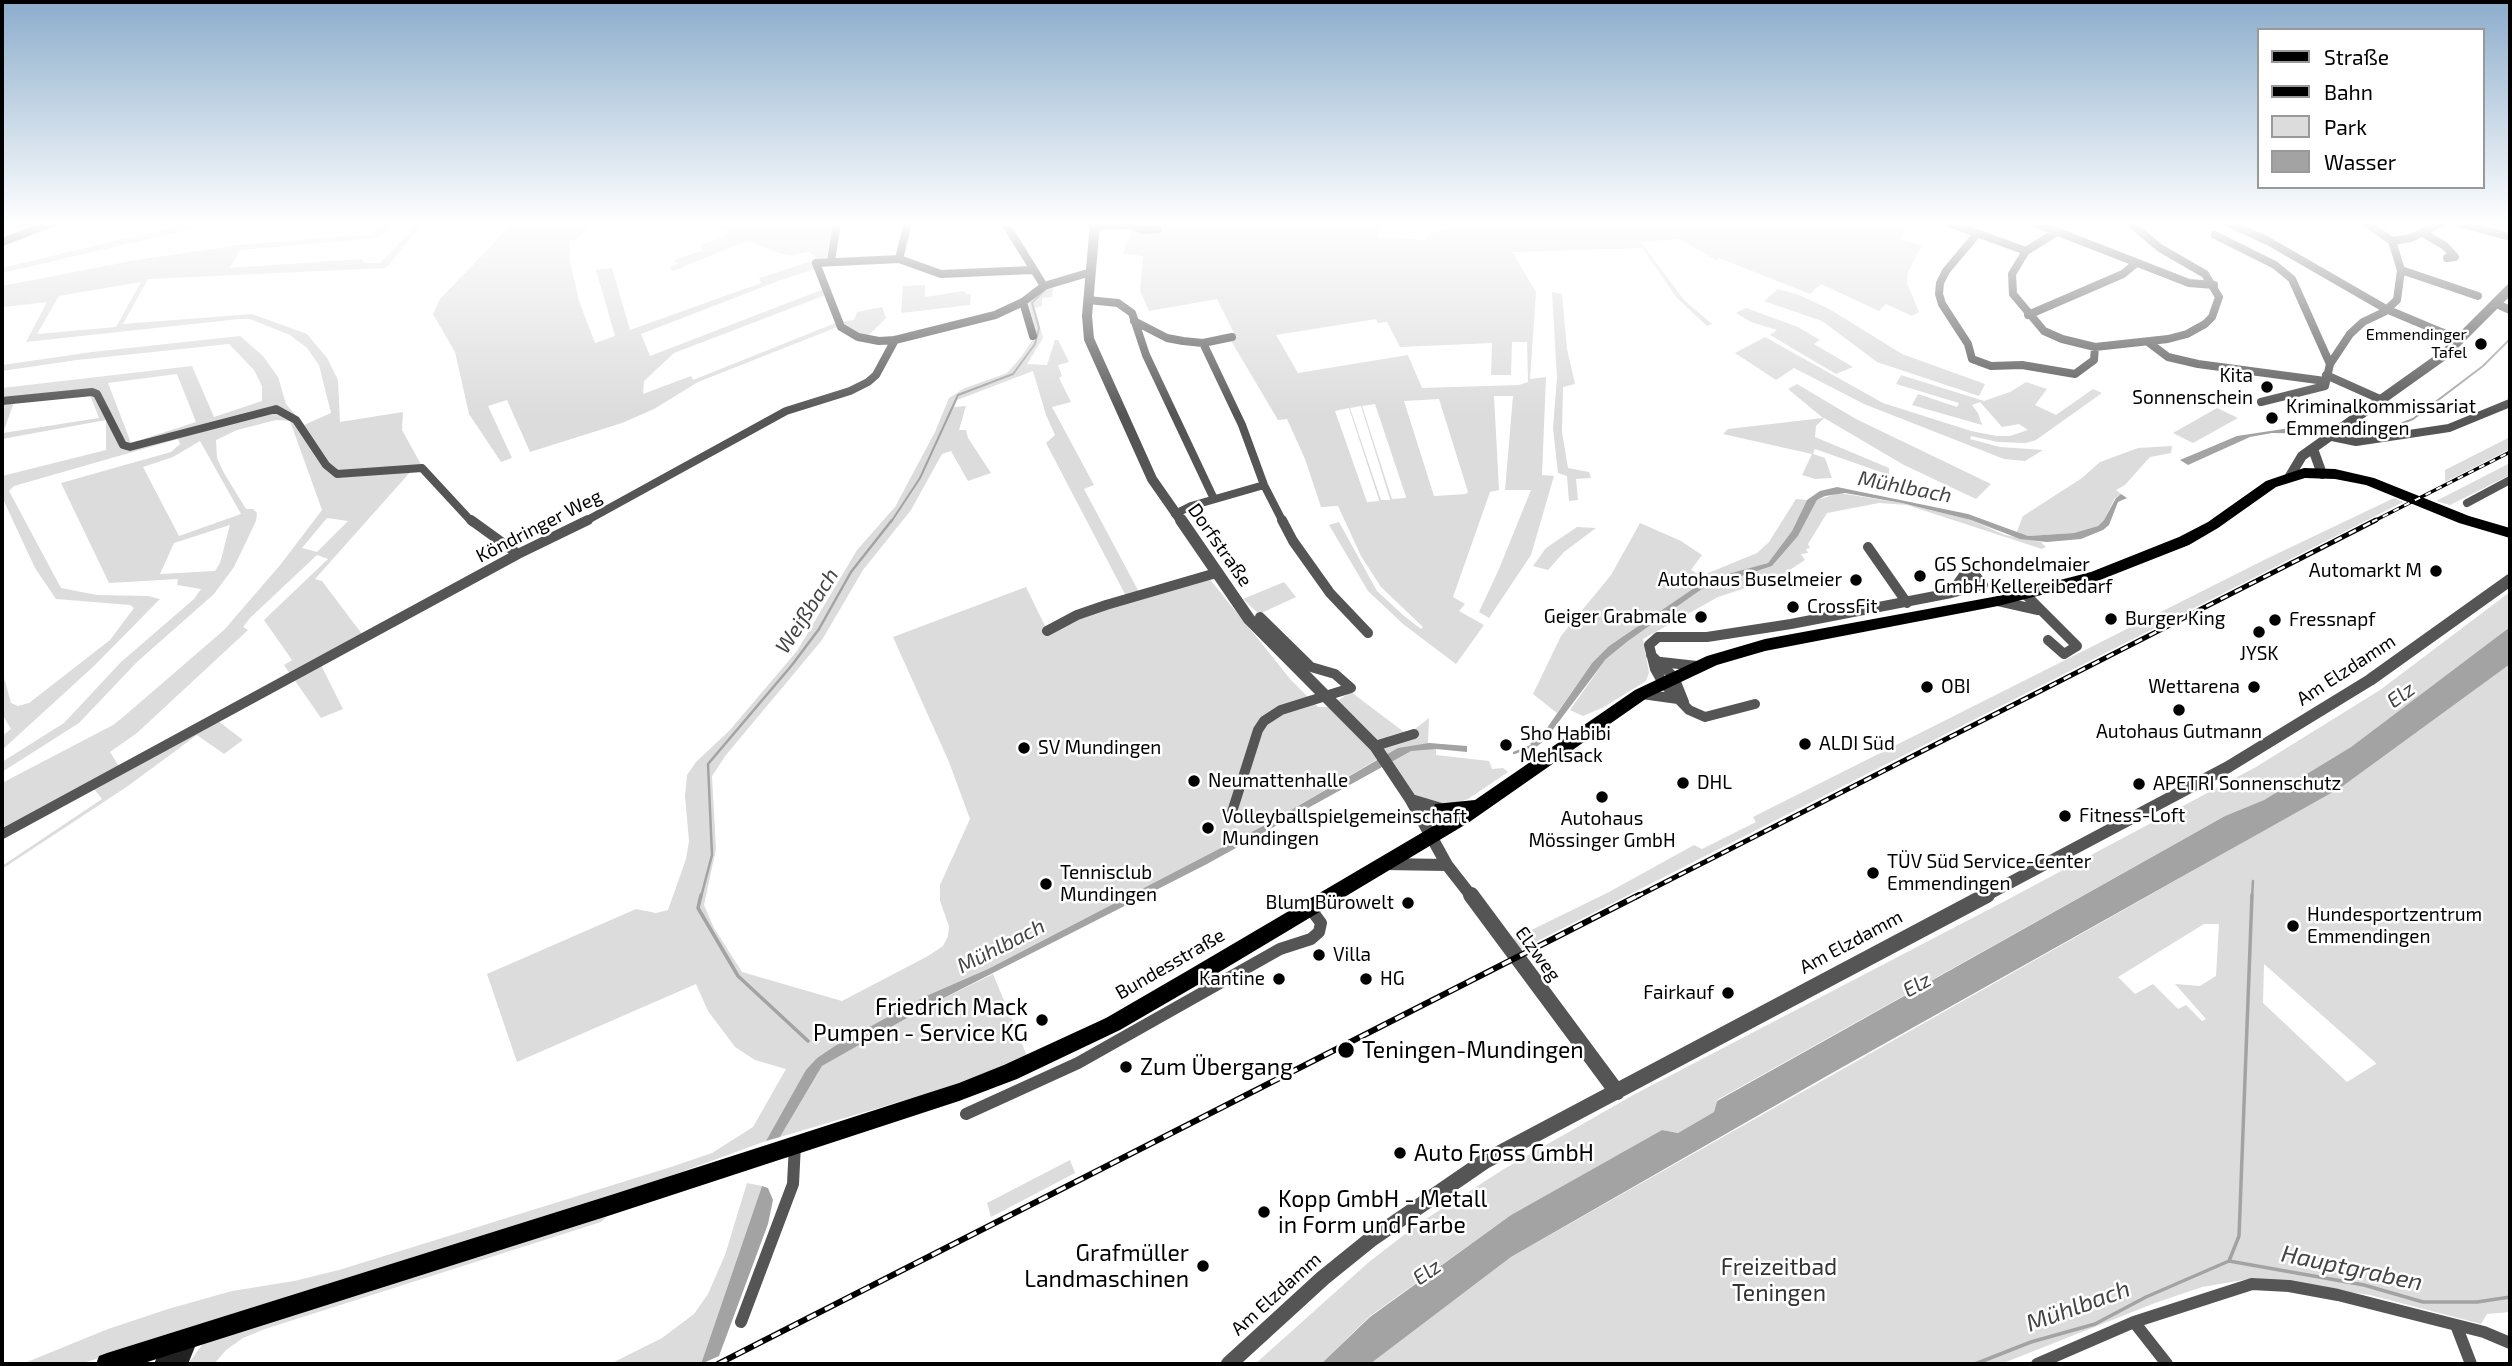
<!DOCTYPE html>
<html>
<head>
<meta charset="utf-8">
<style>
	body { margin:0 }
	#map { position:relative; width:2512px; height:1366px; overflow:hidden; background:#fff; font-family:"Exo 2",sans-serif }
	canvas { display:block }
	.frame { position:absolute; inset:0; border:4px solid #000; pointer-events:none }
	.legend { position:absolute; left:2257px; top:28px; width:228px; height:161px; box-sizing:border-box; background:#fff; border:2px solid #999; margin:0; padding:9px 12px; list-style:none; font-size:21px; color:#000 }
	.legend li { display:flex; align-items:center; gap:14px; height:35px }
	.legend b { width:35px; border:2px solid #999 }
</style>
</head>
<body>
<div id="map">
<canvas width="2512" height="1366"></canvas>
<div class="frame"></div>
<ul class="legend">
<li><b style="height:9px;background:#000"></b>Straße</li>
<li><b style="height:9px;background:#000"></b>Bahn</li>
<li><b style="height:19px;background:#dcdcdc"></b>Park</li>
<li><b style="height:19px;background:#a3a3a3"></b>Wasser</li>
</ul>
</div>
<script>
const ctx = document.querySelector('canvas').getContext('2d');
ctx.lineJoin = 'round';
function fill(path, color) {
  ctx.fillStyle = color;
  ctx.fill(path, 'evenodd');
}
function shape(rows) {
  const path = new Path2D();
  for (const r of rows) {
    path.moveTo(r[0], r[1]);
    for (let i = 2; i < r.length; i += 2) path.lineTo(r[i], r[i + 1]);
  }
  return path;
}
function stroke(path, color, width, dash) {
  ctx.strokeStyle = color;
  ctx.lineWidth = width;
  ctx.lineCap = dash ? 'butt' : 'round';
  ctx.setLineDash(dash || []);
  ctx.stroke(path);
}
function drawText(font, color, halo, rows, align = 'center') {
  ctx.font = font + ' "Exo 2",sans-serif';
  ctx.lineWidth = 5;
  ctx.setLineDash([]);
  ctx.textBaseline = 'middle';
  ctx.strokeStyle = halo;
  ctx.fillStyle = color;
  for (const [text, x, y, turn = 0] of rows) {
    ctx.save();
    ctx.translate(x, y);
    ctx.rotate((+turn || 0) * Math.PI / 180);
    ctx.textAlign = isNaN(turn) ? turn : align;
    if (halo) ctx.strokeText(text, 0, 0);
    ctx.fillText(text, 0, 0);
    ctx.restore();
  }
}
const green = shape([
	[188,223,217,223,2,273,2,268],
	[380,223,392,223,384,234,377,238,240,250,230,268,361,259,365,263,380,263,419,223,423,223,386,268,148,279,123,324,252,314,307,334,327,358,338,380,340,422,403,412,402,430,423,468,413,469,315,579,322,581,365,638,320,663,343,709,321,718,284,665,292,660,264,620,328,559,317,555,250,618,243,627,248,630,137,733,110,752,120,768,218,721,243,740,224,754,197,735,128,786,2,869,2,866,102,799,91,785,2,834,2,783,113,725,122,718,224,630,281,564,322,510,290,421,276,420,237,430,216,440,217,458,224,473,246,509,253,509,257,513,256,521,234,567,214,594,137,662,79,723,2,772,2,762,64,723,121,662,194,599,201,589,177,585,178,579,109,583,61,483,171,452,180,444,178,439,14,486,9,491,61,588,97,595,148,596,160,599,94,666,2,750,2,736,11,729,2,714,2,670,11,703,18,706,29,703,110,640,134,608,130,605,56,599,35,568,2,497,2,476,106,450,106,420,2,439,2,388,192,366,214,417,262,401,262,386,254,370,229,344,77,360,2,371,2,365,92,352,240,336,263,356,278,377,286,404,304,425,331,413,319,365,307,348,290,335,250,319,239,319,26,342,47,302,2,307,2,286,136,260,239,245,372,234],
	[141,282,116,327,37,334,59,296],
	[177,374,196,422,131,443,108,383],
	[89,393,99,418,3,433,15,399],
	[200,441,241,514,179,536,143,467,173,457],
	[327,518,348,521,317,552,302,548],
	[230,525,220,563,215,571,160,574,174,543],
	[513,223,591,223,578,239,569,241,570,261,579,301,595,343,615,336,596,270,612,268,630,330,761,283,759,278,815,260,816,257,809,252,792,255,779,253,746,241,673,271,670,267,678,264,674,260,703,250,700,246,731,233,706,223,833,223,826,263,821,267,781,280,641,334,650,356,829,287,831,293,674,353,644,381,643,394,691,376,693,380,838,322,854,320,857,312,882,307,886,318,865,339,840,326,698,382,654,409,622,423,530,452,507,400,488,406,512,458,501,462,469,414,455,352,433,314,440,299],
	[1137,223,1354,223,1380,227,1379,237,1426,240,1430,230,1448,230,1450,226,1431,223,1897,223,1905,226,1901,240,1922,245,1908,272,1907,283,1919,312,1912,316,1886,304,1879,311,1821,284,1810,294,1719,258,1716,260,1679,239,1641,242,1684,300,1712,324,1707,326,1677,298,1642,248,1512,252,1536,292,1530,379,1546,377,1542,475,1554,476,1531,555,1489,618,1479,612,1499,569,1531,490,1505,490,1513,396,1494,396,1499,490,1490,492,1453,597,1465,604,1459,611,1484,625,1456,664,1403,624,1368,591,1329,525,1339,522,1377,591,1403,615,1421,629,1423,627,1381,587,1361,556,1338,506,1321,507,1305,459,1287,419,1278,420,1230,339,1236,337,1217,299,1149,311,1140,290,1143,256,1123,254,1133,225],
	[1376,319,1378,323,1387,322,1400,347,1492,343,1491,375,1511,375,1512,342,1527,342,1528,382,1519,385,1422,388,1408,355,1298,373,1276,335],
	[1439,399,1468,492,1466,494,1434,496,1404,401],
	[1375,404,1406,497,1405,498,1392,499,1362,406],
	[1361,406,1390,499,1390,500,1381,500,1350,408],
	[1349,408,1379,500,1379,501,1367,502,1335,411],
	[925,285,925,297,964,291,966,294,971,294,970,305,901,313,903,286],
	[1053,285,1052,297,1042,298,1042,306,1035,308,1043,338,1027,364,1047,365,1055,340,1058,340,1069,362,1058,365,1062,376,1059,378,1071,402,1052,407,1094,485,1084,489,1140,594,1208,577,1291,680,1318,707,1328,707,1351,692,1404,732,1415,729,1429,718,1428,743,1436,744,1436,755,1489,761,1492,769,1503,768,1508,772,1468,799,1446,807,1420,802,1383,756,1265,825,988,969,926,996,817,1058,766,1141,621,1194,80,1364,22,1364,108,1329,168,1309,232,1291,294,1281,339,1270,671,1167,712,1153,753,1127,786,1069,755,1060,735,1047,708,1011,696,984,517,1062,487,974,636,909,656,913,668,910,686,859,689,841,685,796,687,775,696,762,729,731,797,651,857,550,895,507,935,432,949,398,965,388,1007,373,1022,356,1036,334,1028,301],
	[1033,371,1046,415,1055,435,1046,443,1127,598,1050,627,1045,626,1026,587,893,637,949,762,970,819,940,885,940,901,949,926,948,936,943,946,928,956,842,1001,742,972,714,928,704,905,716,849,712,776,726,755,822,640,863,570,911,510,942,454,951,451,968,481,991,473,968,438,966,430,959,430,966,406,954,407,957,400],
	[1778,289,1799,295,1831,310,1902,354,1985,384,1979,396,1877,362,1822,321,1764,301],
	[1552,292,1562,294,1567,349,1575,384,1563,387,1562,432,1568,468,1589,472,1591,478,1576,479,1578,500,1569,501,1567,476,1558,473,1553,428,1557,378],
	[1746,308,1798,327,1820,340,1814,344,1853,367,1836,374,1770,335,1777,330,1751,322,1736,313],
	[1765,337,1883,403,1971,431,1997,436,2010,436,2028,430,2019,424,2002,427,1980,402,1972,405,1978,413,1982,425,1912,405,1918,394,1957,407,1959,403,1896,384,1901,375,1984,401,2010,392,2026,382,2047,389,2035,405,2056,415,2093,389,2102,393,2036,440,2026,443,1998,442,1971,436,1970,439,2000,447,2043,450,2025,461,2004,459,1864,404,1794,368,1776,380,1735,353],
	[1797,384,1856,419,1991,484,1976,499,1904,465,1824,418,1816,426,1815,437,1889,468,1889,475,1815,449,1813,454,1825,458,1832,478,1815,479,1802,475,1812,454,1723,434,1728,429,1823,418,1788,389],
	[2217,408,2238,418,2193,443,2173,433],
	[2510,437,2510,449,2445,482,2445,470],
	[2172,446,2171,453,2150,457,2125,485,2116,490,2121,494,2115,498,2104,520,2098,526,2074,533,2028,536,2016,534,2023,516,2082,478,2100,462,2138,448],
	[2510,463,2510,475,2450,505,2436,501],
	[1839,493,1902,503,1971,520,2005,535,2041,542,2046,547,2042,549,1907,505,1879,503,1827,513,1808,544,1810,548,1806,549,1808,553,1801,554,1805,560,1779,577,1718,597,1643,639,1649,673,1646,681,1604,707,1583,716,1570,710,1606,659,1628,641,1702,589,1772,566,1798,536,1817,500],
	[2394,498,2403,502,1518,951,1511,940,1609,892,1694,845,1702,849,1756,822,1753,817,2266,559],
	[1796,499,1807,500,1792,531,1768,563,1705,581,1609,646,1592,663,1557,713,1533,694,1561,636,1611,575,1640,523,1681,541,1702,555,1691,570,1701,576,1757,553,1769,542],
	[1577,527,1596,528,1564,552,1548,570,1533,566,1546,548],
	[1284,582,1296,597,1259,614,1243,599],
	[2510,592,2510,627,2351,747,2264,800,2225,816,1717,1100,1714,1112,1678,1133,1662,1130,1511,1215,1370,1316,1321,1364,1255,1364,1369,1262,1418,1224,1504,1169,1635,1094,2005,901,2256,767,2380,690],
	[2510,664,2510,1312,2487,1314,2481,1324,2370,1295,2255,1278,2202,1287,2155,1303,2001,1364,1370,1364,1511,1257,2240,844],
	[2204,924,2219,924,2216,976,2200,986,2175,984,2206,1019,2202,1021,2186,1005,2178,1009,2153,984,2135,994,2118,977],
	[2264,964,2376,1063,2376,1064,2347,1082,2263,1003],
	[993,974,1027,1056,998,1069,933,1092,780,1137,822,1066,930,1005],
	[1070,1160,1075,1173,991,1217,987,1203],
	[747,1183,762,1186,701,1364,610,1364,662,1338,694,1314,708,1294,725,1255],
	[612,1212,601,1222,265,1329,243,1338,226,1350,214,1364,188,1364,202,1345,214,1337]
]);
const water = shape([
	[2290,428,2331,430,2325,434,2272,433,2250,437,2188,465,2180,460,2237,436],
	[1837,487,1968,514,2028,536,2074,533,2098,526,2104,520,2116,498,2121,494,2127,498,2118,502,2109,525,2103,530,2081,539,2047,542,2020,539,1971,520,1902,503,1845,493,1825,496,1817,500,1798,536,1772,566,1702,589,1628,641,1606,659,1545,740,1535,748,1530,744,1547,728,1592,663,1609,646,1706,580,1768,563,1792,531,1807,500,1820,491],
	[2510,627,2510,664,2340,788,1832,1073,1511,1257,1370,1364,1321,1364,1370,1317,1511,1215,1662,1130,1678,1133,1714,1112,1717,1101,2225,816,2264,800,2351,747],
	[1429,743,1467,746,1467,752,1436,749,1411,751,1207,864,930,1005,822,1066,780,1137,766,1141,806,1070,817,1058,835,1046,926,996,988,969,1265,825,1398,748],
	[762,1186,768,1188,773,1200,768,1224,719,1356,701,1364]
]);
const streamFar2 = shape([
	[2351,432,2387,429,2413,419,2483,366,2510,339],
	[891,522,920,478,958,395,1013,374,1035,344,1039,328,1032,303,1049,286]
]);
const streamFar1 = shape([
	[1514,753,1534,745],
	[701,897,712,855,708,764,792,665,819,629,851,572,892,520],
	[2252,897,2253,881]
]);
const stream = shape([
	[701,895,698,908,738,976,808,1041],
	[2229,1261,2239,1236,2252,895],
	[2229,1261,2364,1285,2423,1302,2477,1302,2510,1297],
	[1975,1364,2031,1342,2095,1324,2146,1297,2229,1261]
]);
const minorFar2 = shape([
	[1005,223,1044,286],
	[1949,223,2026,251],
	[2035,223,2189,283,2214,285],
	[2229,223,2268,241,2386,309,2460,340],
	[2458,223,2510,237],
	[1094,226,1131,225,1143,230,1158,229],
	[2055,233,2026,251,2012,274,2013,294,2044,331,2062,339,2095,347,2168,339,2187,334,2205,324,2212,317,2219,297,2205,274,2160,248,2130,223],
	[2423,233,2445,246,2455,257,2447,258],
	[1977,234,1946,271,1940,283,1939,294,1942,304,1968,344,1972,359,1991,366,2022,365,2075,374,2094,360,2095,347],
	[2215,235,2275,265,2292,279,2330,364],
	[2392,241,2411,238,2441,223],
	[2,242,52,223],
	[899,259,908,223],
	[831,261,837,223],
	[1032,270,941,274,899,259,816,263,841,327,858,337,879,341,895,340,995,315,1023,302,1044,286,1091,272],
	[2401,270,2478,296],
	[1088,300,1118,303,1132,313,1146,355,1214,499],
	[1023,302,1033,336],
	[2497,304,2510,310],
	[2028,315,2123,274,2135,264],
	[1134,321,1167,338,1183,341,1203,343,1232,337],
	[2148,342,2168,357,2198,364,2325,381],
	[1203,343,1242,425,1264,485,1283,522],
	[2326,375,2382,400],
	[2,401,92,392,97,394,123,445,130,447,276,409,296,420,326,465,337,474,422,468,472,522],
	[2261,402,2325,386,2330,364,2350,334,2363,322,2384,312,2397,300,2401,270,2392,241,2366,223],
	[2332,437,2356,442,2449,428,2510,403],
	[2467,503,2510,480],
	[1175,514,1191,506,1264,485],
	[584,522,786,411,850,391,868,382,876,375,895,340]
]);
const minorFar1 = shape([
	[471,520,518,554],
	[1282,520,1293,541,1330,593,1368,633],
	[1868,547,1907,603],
	[1964,575,1976,576,1983,585,1951,593,1964,575],
	[2025,594,2077,646,2064,654,2048,640],
	[1998,601,2038,610],
	[1047,631,1077,615,1106,605,1216,573],
	[1651,655,1674,677,1684,702],
	[1661,662,1697,666],
	[1642,694,1678,699],
	[1755,704,1705,717,1689,710,1663,683,1655,669,1649,645,1658,637,1707,637,1791,624,1951,593],
	[1375,746,1414,734],
	[1232,812,1258,730,1264,721,1281,710,1351,688,1335,674,1311,667,1260,617],
	[2,834,518,554,588,520]
]);
const minor = shape([
	[966,1114,1078,1063,1280,949,1311,939,1319,932,1321,923,1310,908],
	[741,1322,793,1184,795,1144],
	[2134,1322,2167,1364],
	[2456,1325,2471,1364],
	[2037,1364,2134,1322,2252,1284,2289,1286,2338,1295,2484,1332,2510,1343]
]);
const tertiaryFar2 = shape([
	[1095,223,1087,316,1089,339,1152,479,1182,522],
	[2313,449,2322,474],
	[2290,476,2302,456,2444,355,2510,289]
]);
const tertiaryFar1 = shape([
	[1181,520,1249,619,1375,746,1411,800,1447,865,1472,897],
	[1411,800,1441,809],
	[1384,864,1447,865],
	[1983,897,2228,767,2370,680,2510,580]
]);
const tertiary = shape([
	[1471,895,1617,1092],
	[1229,1364,1323,1278,1370,1240,1485,1161,1987,895]
]);
const secondary = shape([
	[187,1332,194,1335,197,1342,188,1364,154,1364,157,1357,175,1336,187,1332]
]);
const primary = shape([
	[2304,468,2335,469,2374,478,2469,516,2510,528,2510,538,2459,523,2366,485,2335,479,2305,478,2276,487,2218,528,2189,545,2100,580,1998,606,1765,651,1717,665,1647,698,1468,823,1201,983,1120,1030,1017,1079,959,1101,611,1215,141,1364,96,1364,99,1356,107,1353,611,1195,959,1083,1004,1065,1106,1018,1187,971,1452,815,1435,814,1433,809,1435,804,1475,800,1635,690,1707,656,1765,639,1998,596,2091,572,2179,537,2208,522,2266,481,2304,468]
]);
const railFar2 = shape([
	[2372,522,2510,452]
]);
const railFar1 = shape([
	[1636,897,2376,520]
]);
const rail = shape([
	[718,1364,1639,895]
]);
const markers = [
	[2481,344,7,"#000"],
	[2267,387,7,"#000"],
	[2272,418,7,"#000"],
	[2436,571,7,"#000"],
	[1920,576,7,"#000"],
	[1856,580,7,"#000"],
	[1793,607,7,"#000"],
	[1701,617,7,"#000"],
	[2111,619,7,"#000"],
	[2275,620,7,"#000"],
	[2259,632,7,"#000"],
	[1927,687,7,"#000"],
	[2254,687,7,"#000"],
	[2179,710,7,"#000"],
	[1805,744,7,"#000"],
	[1506,745,7,"#000"],
	[1024,748,7,"#000"],
	[1194,781,7,"#000"],
	[1683,783,7,"#000"],
	[2139,784,7,"#000"],
	[1602,797,7,"#000"],
	[2065,816,7,"#000"],
	[1208,828,7,"#000"],
	[1873,873,7,"#000"],
	[1046,884,7,"#000"],
	[1408,903,7,"#000"],
	[2293,926,7,"#000"],
	[1319,955,7,"#000"],
	[1279,979,7,"#000"],
	[1366,979,7,"#000"],
	[1728,993,7,"#000"],
	[1042,1020,7,"#000"],
	[1346,1050,9,"#000"],
	[1126,1067,7,"#000"],
	[1400,1153,7,"#000"],
	[1264,1212,7,"#000"],
	[1203,1266,7,"#000"]
];
const farPoinames = [
	["Emmendinger",2467,335],
	["Tafel",2467,353]
];
const poiNames = [
	["Kita",2253,376,"right"],
	["Sonnenschein",2253,398,"right"],
	["Kriminalkommissariat",2286,407],
	["Emmendingen",2286,429],
	["GS Schondelmaier",1934,565],
	["GmbH Kellereibedarf",1934,587],
	["Automarkt M",2422,571,"right"],
	["Autohaus Buselmeier",1842,580,"right"],
	["CrossFit",1807,607],
	["Geiger Grabmale",1687,617,"right"],
	["Burger King",2125,619],
	["Fressnapf",2289,620],
	["JYSK",2259,654,"center"],
	["OBI",1941,687],
	["Wettarena",2240,687,"right"],
	["Autohaus Gutmann",2179,732,"center"],
	["Sho Habibi",1520,734],
	["Mehlsack",1520,756],
	["ALDI Süd",1819,744],
	["SV Mundingen",1038,748],
	["Neumattenhalle",1208,781],
	["DHL",1697,783],
	["APETRI Sonnenschutz",2153,784],
	["Fitness-Loft",2079,816],
	["Volleyballspielgemeinschaft",1222,817],
	["Mundingen",1222,839],
	["Autohaus",1602,819,"center"],
	["Mössinger GmbH",1602,841,"center"],
	["TÜV Süd Service-Center",1887,862],
	["Emmendingen",1887,884],
	["Tennisclub",1060,873],
	["Mundingen",1060,895],
	["Blum Bürowelt",1394,903,"right"],
	["Hundesportzentrum",2307,915],
	["Emmendingen",2307,937],
	["Villa",1333,955],
	["Kantine",1265,979,"right"],
	["HG",1380,979],
	["Fairkauf",1714,993,"right"]
];
const streetNames = [
	["Köndringer Weg",539,526,-27],
	["Dorfstraße",1220,545,55],
	["Am Elzdamm",2346,670,-33],
	["Am Elzdamm",1851,942,-28],
	["Elzweg",1538,954,54],
	["Bundesstraße",1170,964,-30],
	["Am Elzdamm",1276,1294,-42]
];
const waterNames = [
	["Mühlbach",1905,487,11],
	["Weißbach",807,611,-57],
	["Elz",2401,695,-36],
	["Mühlbach",1001,946,-27],
	["Elz",1917,985,-29],
	["Elz",1427,1272,-35]
];
const nearPoinames = [
	["Friedrich Mack",1028,1007,"right"],
	["Pumpen - Service KG",1028,1033,"right"],
	["Teningen-Mundingen",1362,1050],
	["Zum Übergang",1140,1067],
	["Auto Fross GmbH",1414,1153],
	["Kopp GmbH - Metall",1278,1199],
	["in Form und Farbe",1278,1225],
	["Grafmüller",1189,1253,"right"],
	["Landmaschinen",1189,1279,"right"]
];
const nearParknames = [
	["Freizeitbad",1779,1267],
	["Teningen",1779,1293]
];
const nearWaternames = [
	["Hauptgraben",2352,1268,12],
	["Mühlbach",2078,1306,-20]
];
fill(green, '#dcdcdc');
fill(water, '#a3a3a3');
stroke(streamFar2, '#a3a3a3', 2);
stroke(streamFar1, '#a3a3a3', 2.5);
stroke(stream, '#a3a3a3', 3.5);
stroke(minorFar2, '#555', 8);
stroke(minorFar1, '#555', 10);
stroke(minor, '#555', 12);
stroke(tertiaryFar2, '#555', 10);
stroke(tertiaryFar1, '#555', 12);
stroke(tertiary, '#555', 16);
fill(secondary, '#222');
fill(primary, '#000');
stroke(railFar2, '#000', 3.5);
stroke(railFar1, '#000', 5);
stroke(rail, '#000', 6);
stroke(railFar2, '#fff', 2, [6]);
stroke(railFar1, '#fff', 2.5, [8]);
stroke(rail, '#fff', 3.5, [10]);
const sky = ctx.createLinearGradient(0, 0, 0, 414);
sky.addColorStop(0, '#8cadcc');
sky.addColorStop(0.54, '#fff');
sky.addColorStop(1, '#ffffff00');
ctx.fillStyle = sky;
ctx.fillRect(0, 0, 2512, 414);
for (const [x, y, r, color] of markers) {
  const dot = new Path2D();
  dot.arc(x, y, r, 0, 2 * Math.PI);
  ctx.fillStyle = color;
  ctx.fill(dot);
  stroke(dot, '#fff', 2.5);
}
drawText('16px', '#000', '#fff', farPoinames, 'right');
drawText('19px', '#000', '#fff', poiNames, 'left');
drawText('19px', '#000', '#fff', streetNames);
drawText('italic 21px', '#444', '#fff', waterNames);
drawText('23px', '#000', '#fff', nearPoinames, 'left');
drawText('23px', '#333', '#fff', nearParknames);
drawText('italic 24px', '#444', '#fff', nearWaternames);
</script>
</body>
</html>
